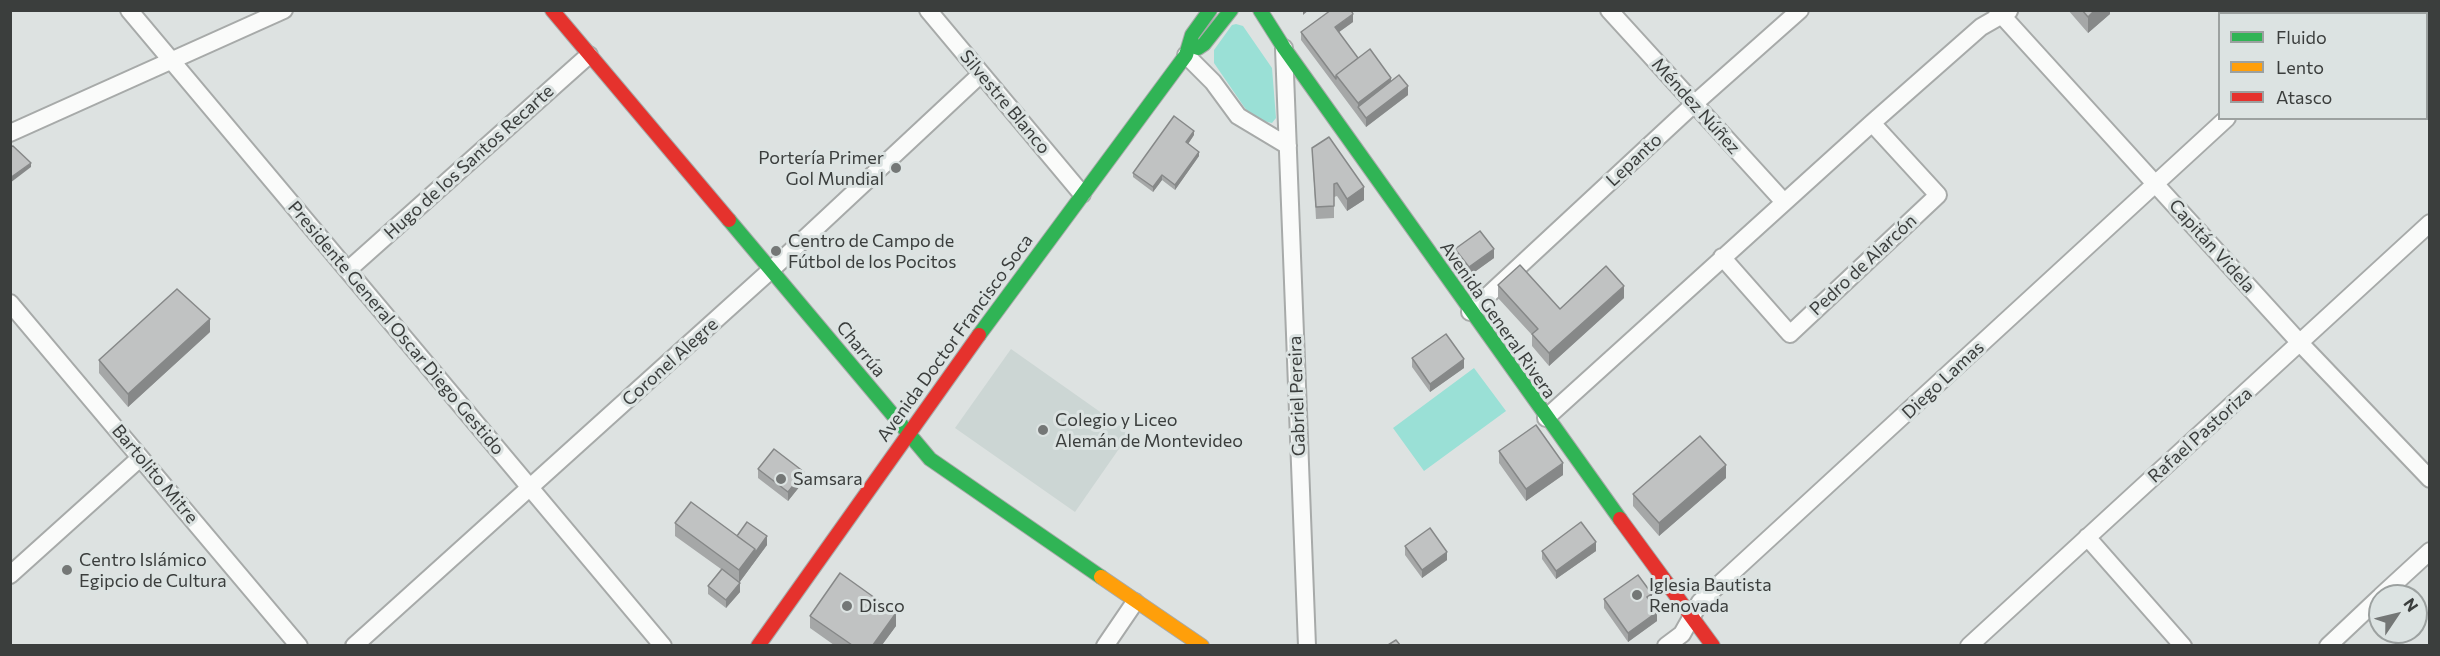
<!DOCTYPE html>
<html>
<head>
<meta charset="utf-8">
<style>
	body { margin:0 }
	#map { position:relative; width:2440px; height:656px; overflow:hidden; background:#dde2e1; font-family:Commissioner,sans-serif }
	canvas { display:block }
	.frame { position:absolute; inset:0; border:12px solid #3b3e3d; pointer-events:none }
	.legend { position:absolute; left:2218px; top:12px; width:210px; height:108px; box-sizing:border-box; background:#dce3e2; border:2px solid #9ca1a0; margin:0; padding:8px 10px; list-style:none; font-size:18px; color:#3b3e3d }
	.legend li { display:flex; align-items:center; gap:12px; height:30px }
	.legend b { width:30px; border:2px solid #9ca1a0 }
	.north { position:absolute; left:2368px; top:584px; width:60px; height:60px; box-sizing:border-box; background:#dce3e2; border:2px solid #9ca1a0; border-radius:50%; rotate:55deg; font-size:16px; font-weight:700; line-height:24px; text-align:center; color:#3b3e3d }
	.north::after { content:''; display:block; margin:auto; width:21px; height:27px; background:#747776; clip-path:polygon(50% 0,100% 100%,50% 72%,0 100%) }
</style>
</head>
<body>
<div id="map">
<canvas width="2440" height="656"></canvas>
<div class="frame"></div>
<ul class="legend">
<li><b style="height:8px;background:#30b455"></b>Fluido</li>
<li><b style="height:8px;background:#ff9f0a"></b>Lento</li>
<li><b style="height:8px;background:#e5322d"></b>Atasco</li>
</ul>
<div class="north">N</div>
</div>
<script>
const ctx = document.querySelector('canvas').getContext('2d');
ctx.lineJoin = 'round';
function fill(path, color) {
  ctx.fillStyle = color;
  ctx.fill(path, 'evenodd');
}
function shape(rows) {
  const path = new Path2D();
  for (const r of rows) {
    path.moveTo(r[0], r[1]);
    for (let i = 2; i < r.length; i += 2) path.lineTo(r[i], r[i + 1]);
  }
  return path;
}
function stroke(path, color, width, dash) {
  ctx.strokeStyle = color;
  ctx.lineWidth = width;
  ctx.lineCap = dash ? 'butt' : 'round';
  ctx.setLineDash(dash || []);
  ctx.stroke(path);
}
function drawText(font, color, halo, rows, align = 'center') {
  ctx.font = font + ' Commissioner,sans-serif';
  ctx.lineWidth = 6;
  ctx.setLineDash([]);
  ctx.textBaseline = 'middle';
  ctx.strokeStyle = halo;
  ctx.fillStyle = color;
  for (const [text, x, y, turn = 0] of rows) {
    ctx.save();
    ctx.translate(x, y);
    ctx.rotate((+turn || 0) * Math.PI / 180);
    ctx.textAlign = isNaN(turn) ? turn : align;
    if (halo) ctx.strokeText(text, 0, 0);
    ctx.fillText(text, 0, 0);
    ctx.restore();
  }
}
const built = shape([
	[1011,349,1130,433,1075,512,955,428]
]);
const green = shape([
	[1236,24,1243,26,1272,68,1276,118,1272,123,1259,120,1249,114,1214,63,1214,50,1232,25],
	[1474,368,1506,411,1424,471,1393,428]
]);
const street = shape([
	[129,10,663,646],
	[928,10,1082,194],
	[1609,10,1784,202],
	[1997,10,2300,343,2430,479],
	[2340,14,2344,10],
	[1284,48,1307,646],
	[1186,55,1213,82,1238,116,1288,146],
	[10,133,284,10],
	[1722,257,1790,334,1938,195,1872,123],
	[348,270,589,55],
	[10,303,299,646],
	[1470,312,1694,104,1800,10],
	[1546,418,1872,123,1981,27,2009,11],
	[2087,537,2183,646],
	[10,575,140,458],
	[2381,596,2430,551],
	[354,646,772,269,981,74],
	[1105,646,1135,602],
	[1666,646,1682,634,1700,602,2227,118],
	[1969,646,2430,223],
	[2328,646,2380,597]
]);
const fast = shape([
	[1260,10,1284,48,1620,519],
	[1198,48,1204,44,1231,10],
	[729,220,930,459,1101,577],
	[979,335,1186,55,1192,35,1210,10]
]);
const slow = shape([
	[1101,577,1202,646]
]);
const jam = shape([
	[552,10,729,220],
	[1620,519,1713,646],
	[758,646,979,335]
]);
const wall = shape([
	[2068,10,2110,10,2110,14,2088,33],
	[1353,22,1339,32,1358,58,1408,95,1366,127,1301,40,1301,32],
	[1194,135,1188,144,1199,156,1175,190,1162,180,1153,192,1133,177,1133,173],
	[1312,148,1364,200,1347,211,1337,196,1334,197,1334,218,1316,219],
	[1455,249,1494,258,1469,276,1455,257],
	[1498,285,1560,309,1624,298,1549,366,1532,346,1532,335,1498,298],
	[210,332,128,407,99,373,99,360],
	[1412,358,1464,368,1430,392,1412,367],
	[1499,451,1563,475,1526,501,1499,463],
	[758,469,804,481,788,501,758,478],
	[1726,478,1659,536,1633,506,1633,494],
	[675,523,737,536,767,545,739,583,740,592,726,608,708,594,708,586,721,569,675,536],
	[1405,546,1447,560,1422,578,1405,555],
	[1542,551,1596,551,1556,579,1542,559],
	[1604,599,1652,602,1651,603,1657,621,1628,642,1604,608],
	[810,616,896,626,882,645,834,645,810,628]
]);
const shadedWall = shape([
	[1303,10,1309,10,1303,15],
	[2095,10,2110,10,2110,14,2088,33,2088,17],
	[1353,14,1353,22,1335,35,1335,27],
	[1391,78,1391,90,1358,107,1358,103],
	[1408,86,1408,95,1366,127,1366,118],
	[1194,131,1194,135,1186,147,1186,142],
	[1199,152,1199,156,1175,190,1175,185],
	[31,163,31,167,10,183,10,178],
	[1162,175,1162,180,1153,192,1153,187],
	[1364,187,1364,200,1347,211,1347,199],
	[1494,249,1494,258,1469,276,1469,267],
	[1624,286,1624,298,1549,366,1549,353],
	[210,319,210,332,128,407,128,394],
	[1464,359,1464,368,1430,392,1430,384],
	[1563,463,1563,475,1526,501,1526,489],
	[1726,465,1726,478,1659,536,1659,523],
	[804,472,804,481,788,501,788,492],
	[767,536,767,545,739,583,739,570,755,549],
	[1596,542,1596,551,1556,579,1556,571],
	[1447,552,1447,560,1422,578,1422,570],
	[740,583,740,592,726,608,726,600],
	[1652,594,1652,602,1647,606,1647,597],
	[1657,612,1657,621,1628,642,1628,633],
	[896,613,896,626,882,645,873,645]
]);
const building = shape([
	[1331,10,1351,10,1353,14,1335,27,1358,58,1336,75,1336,79,1301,32,1331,10],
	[2082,10,2095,10,2088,17,2082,10],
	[1370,49,1391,78,1358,103,1336,75,1370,49],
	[1399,75,1408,86,1366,118,1358,107,1399,75],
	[1174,116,1194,131,1186,142,1199,152,1175,185,1162,175,1153,187,1133,173,1174,116],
	[1329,137,1364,187,1347,199,1337,183,1334,184,1334,206,1316,207,1312,148,1329,137],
	[13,146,31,163,10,178,10,147,13,146],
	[1480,231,1494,249,1469,267,1455,249,1480,231],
	[1520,265,1560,309,1606,266,1624,286,1549,353,1532,334,1538,329,1498,285,1520,265],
	[177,289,210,319,128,394,99,360,177,289],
	[1446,334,1464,359,1430,384,1412,358,1446,334],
	[1536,425,1563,463,1526,489,1499,451,1536,425],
	[1700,436,1726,465,1659,523,1633,494,1700,436],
	[774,449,804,472,788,492,758,469,774,449],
	[691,502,755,549,739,570,675,523,691,502],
	[747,522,767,536,755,553,755,549,737,536,747,522],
	[1581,522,1596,542,1556,571,1542,551,1581,522],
	[1430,528,1447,552,1422,570,1405,546,1430,528],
	[722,569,740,583,726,600,708,586,722,569],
	[840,573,896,613,873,645,852,645,810,616,840,573],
	[1638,575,1652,594,1647,597,1657,612,1628,633,1604,599,1638,575],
	[1396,640,1400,645,1388,645,1396,640]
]);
const markers = [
	[896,168,6,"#747776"],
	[776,251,6,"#747776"],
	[1043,430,6,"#747776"],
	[781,479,6,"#747776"],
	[67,570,6,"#747776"],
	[1637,595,6,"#747776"],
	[847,606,6,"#747776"]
];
const streetNames = [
	["Silvestre Blanco",1005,102,50],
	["Méndez Núñez",1696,106,48],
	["Lepanto",1634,160,-43],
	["Hugo de los Santos Recarte",469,162,-42],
	["Capitán Videla",2212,246,48],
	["Pedro de Alarcón",1863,265,-43],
	["Avenida General Rivera",1498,320,55],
	["Presidente General Oscar Diego Gestido",396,328,50],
	["Avenida Doctor Francisco Soca",955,338,-54],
	["Charrúa",861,349,51],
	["Coronel Alegre",670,362,-42],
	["Diego Lamas",1943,380,-43],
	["Gabriel Pereira",1297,396,-92],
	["Rafael Pastoriza",2200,435,-42],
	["Bartolito Mitre",155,474,50]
];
const poiNames = [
	["Portería Primer",884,158,"right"],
	["Gol Mundial",884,179,"right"],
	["Centro de Campo de",788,241],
	["Fútbol de los Pocitos",788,262],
	["Colegio y Liceo",1055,420],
	["Alemán de Montevideo",1055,441],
	["Samsara",793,479],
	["Centro Islámico",79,560],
	["Egipcio de Cultura",79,581],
	["Iglesia Bautista",1649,585],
	["Renovada",1649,606],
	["Disco",859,606]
];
fill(built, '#ccd6d4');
fill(green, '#9ae0d6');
stroke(street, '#a7aaa9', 20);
stroke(fast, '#a7aaa9', 16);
stroke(slow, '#a7aaa9', 16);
stroke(jam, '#a7aaa9', 16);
stroke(street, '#fafbfa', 16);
stroke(fast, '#30b455', 14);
stroke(slow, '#ff9f0a', 14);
stroke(jam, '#e5322d', 14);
fill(wall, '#a5a7a7');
fill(shadedWall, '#868888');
fill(building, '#c0c2c2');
stroke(building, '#868888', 1.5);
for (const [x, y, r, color] of markers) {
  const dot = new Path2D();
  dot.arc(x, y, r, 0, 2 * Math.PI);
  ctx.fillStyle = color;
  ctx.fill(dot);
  stroke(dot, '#dce3e2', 2);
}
drawText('18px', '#3b3e3d', '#dce3e2', streetNames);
drawText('18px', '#3b3e3d', '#dce3e2', poiNames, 'left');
</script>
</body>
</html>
